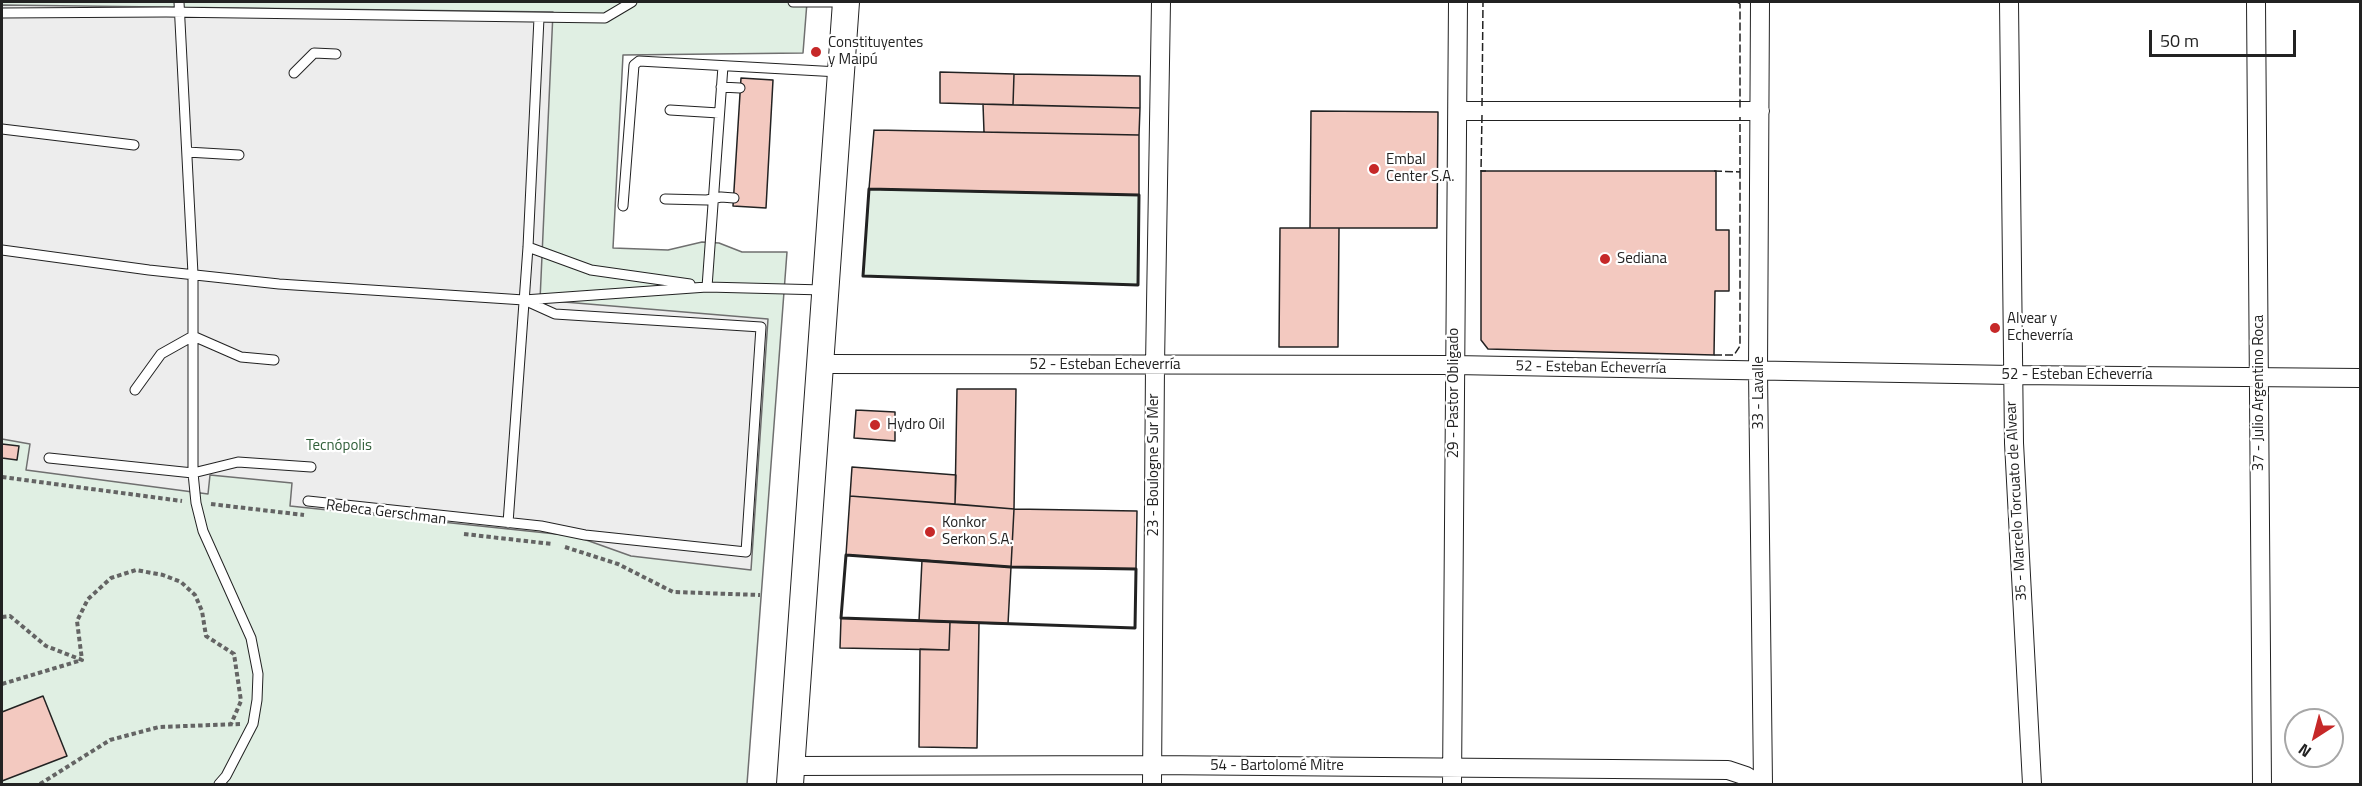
<!DOCTYPE html>
<html>
<head>
<meta charset="utf-8">
<style>
	body { margin:0 }
	#map { position:relative; width:2362px; height:786px; overflow:hidden; background:#fff; font-family:"Titillium Web",sans-serif }
	canvas { display:block }
	.frame { position:absolute; inset:0; border:3px solid #222; pointer-events:none }
	.north { position:absolute; left:2284px; top:708px; width:60px; height:60px; box-sizing:border-box; background:#fff; border:2px solid #a7a7a7; border-radius:50%; rotate:216deg; font-size:16px; font-weight:700; line-height:24px; text-align:center; color:#222 }
	.north::after { content:''; display:block; margin:auto; width:21px; height:27px; background:#c62828; clip-path:polygon(50% 0,100% 100%,50% 72%,0 100%) }
	.scale { position:absolute; left:2149px; top:30px; width:147px; height:27px; box-sizing:border-box; border:3px solid #222; border-top:0; padding-left:8px; font-size:18px; line-height:21px; white-space:nowrap; color:#222; -webkit-text-stroke:4px #fff; paint-order:stroke }
</style>
</head>
<body>
<div id="map">
<canvas width="2362" height="786"></canvas>
<div class="frame"></div>
<div class="north">N</div>
<div class="scale">50 m</div>
</div>
<script>
const ctx = document.querySelector('canvas').getContext('2d');
ctx.lineJoin = 'round';
function fill(path, color) {
  ctx.fillStyle = color;
  ctx.fill(path, 'evenodd');
}
function shape(rows) {
  const path = new Path2D();
  for (const r of rows) {
    path.moveTo(r[0], r[1]);
    for (let i = 2; i < r.length; i += 2) path.lineTo(r[i], r[i + 1]);
  }
  return path;
}
function stroke(path, color, width, dash) {
  ctx.strokeStyle = color;
  ctx.lineWidth = width;
  ctx.lineCap = dash ? 'butt' : 'round';
  ctx.setLineDash(dash || []);
  ctx.stroke(path);
}
function drawText(font, color, halo, rows, align = 'center') {
  ctx.font = font + ' "Titillium Web",sans-serif';
  ctx.lineWidth = 4.5;
  ctx.setLineDash([]);
  ctx.textBaseline = 'middle';
  ctx.strokeStyle = halo;
  ctx.fillStyle = color;
  for (const [text, x, y, turn = 0] of rows) {
    ctx.save();
    ctx.translate(x, y);
    ctx.rotate((+turn || 0) * Math.PI / 180);
    ctx.textAlign = isNaN(turn) ? turn : align;
    if (halo) ctx.strokeText(text, 0, 0);
    ctx.fillText(text, 0, 0);
    ctx.restore();
  }
}
const green = shape([
	[2,2,807,2,803,53,623,55,613,248,668,250,702,242,719,243,742,252,787,252,747,784,2,784,2,2],
	[869,189,1139,195,1138,285,863,276,869,189]
]);
const parking = shape([
	[2,5,553,12,540,300,768,319,751,570,631,556,575,536,290,506,292,483,210,475,208,494,26,470,30,444,2,439,2,5]
]);
const building = shape([
	[940,72,1014,74,1013,105,940,103,940,72],
	[1014,74,1140,76,1140,108,1013,105,1014,74],
	[741,78,773,80,766,208,733,206,741,78],
	[983,104,1140,108,1139,135,984,132,983,104],
	[1311,111,1438,112,1437,228,1310,228,1311,111],
	[874,130,1139,135,1139,195,869,189,874,130],
	[1481,171,1716,171,1716,230,1729,230,1729,291,1715,291,1714,355,1488,349,1481,340,1481,171],
	[1280,228,1339,228,1338,347,1279,347,1280,228],
	[957,389,1016,389,1014,509,955,504,957,389],
	[856,410,895,412,895,441,854,438,856,410],
	[2,444,19,446,17,460,2,458,2,444],
	[852,467,956,475,955,504,850,496,852,467],
	[850,496,1014,509,1011,567,846,555,850,496],
	[1014,509,1137,511,1136,569,1011,567,1014,509],
	[922,560,1011,567,1008,624,919,621,922,560],
	[841,618,950,622,949,650,840,648,841,618],
	[950,622,979,623,977,748,919,747,920,649,949,650,950,622],
	[43,696,67,756,2,781,2,712,43,696]
]);
const path = shape([
	[2,477,182,501],
	[211,504,304,515],
	[464,534,552,544],
	[565,547,618,564,673,592,760,595],
	[2,617,10,616,46,646,82,660,77,621,88,599,111,578,136,570,163,575,181,582,195,595,202,611,206,636,234,654,241,701,231,724],
	[2,684,82,660],
	[40,784,110,740,159,727,240,724]
]);
const service = shape([
	[179,2,193,274,193,473,196,503,203,531,251,638,258,674,257,700,253,724,226,776,219,784],
	[793,2,843,2],
	[2,13,166,12,605,18,632,2],
	[294,73,314,53,336,54],
	[721,87,740,88],
	[670,110,719,113],
	[2,129,134,145],
	[187,152,239,155],
	[665,199,707,200,721,197,734,198],
	[623,206,634,65,639,61,839,72],
	[528,247,591,270,690,284],
	[2,250,149,270,279,284,524,300,707,287,824,290],
	[707,287,723,66],
	[135,390,161,354,193,336,241,357,274,360],
	[49,458,193,473,238,462,311,467],
	[308,501,541,526,585,535,746,552,761,327,555,314,524,300],
	[508,523,528,247,539,18]
]);
const minor = shape([
	[1760,2,1758,371,1763,784],
	[2009,2,2014,443,2032,784],
	[2256,2,2262,784],
	[1458,111,1760,111],
	[821,364,1454,365,2012,375,2360,378],
	[792,766,1152,765,1728,770,1746,776,1758,784],
	[1152,784,1155,365,1161,2],
	[1452,784,1458,2]
]);
const secondary = shape([
	[790,784,846,2]
]);
const fence = shape([
	[1737,2,1740,4,1740,108],
	[1482,106,1483,2],
	[1482,115,1481,171,1486,171],
	[1714,171,1740,172,1740,117],
	[1714,355,1734,355,1740,346,1740,172]
]);
const wall = shape([
	[869,189,1139,195,1138,285,863,276,869,189],
	[846,555,1011,567,1136,569,1135,628,841,618,846,555]
]);
const markers = [
	[816,52,6,"#c62828"],
	[1374,169,6,"#c62828"],
	[1605,259,6,"#c62828"],
	[1995,328,6,"#c62828"],
	[875,425,6,"#c62828"],
	[930,532,6,"#c62828"]
];
const poiNames = [
	["Constituyentes",828,43],
	["y Maipú",828,60],
	["Embal",1386,160],
	["Center S.A.",1386,177],
	["Sediana",1617,259],
	["Alvear y",2007,319],
	["Echeverría",2007,336],
	["Hydro Oil",887,425],
	["Konkor",942,523],
	["Serkon S.A.",942,540]
];
const streetNames = [
	["52 - Esteban Echeverría",1105,365],
	["52 - Esteban Echeverría",1591,368,1],
	["52 - Esteban Echeverría",2077,375],
	["29 - Pastor Obligado",1454,393,-90],
	["33 - Lavalle",1759,393,-90],
	["37 - Julio Argentino Roca",2259,393,-90],
	["23 - Boulogne Sur Mer",1154,465,-90],
	["35 - Marcelo Torcuato de Alvear",2017,501,-93],
	["Rebeca Gerschman",386,513,7],
	["54 - Bartolomé Mitre",1277,766]
];
const parkNames = [
	["Tecnópolis",339,446]
];
fill(green, '#e0efe3');
stroke(green, '#6f6f6f', 1.5);
fill(parking, '#ededed');
stroke(parking, '#6f6f6f', 1.5);
fill(building, '#f3c9c0');
stroke(building, '#222', 1.5);
stroke(service, '#222', 11);
stroke(minor, '#222', 20);
stroke(secondary, '#222', 28);
stroke(path, '#646464', 4, [4.5, 3]);
stroke(service, '#fff', 9);
stroke(minor, '#fff', 18);
stroke(secondary, '#fff', 26);
stroke(fence, '#222', 1.5, [8, 3]);
stroke(wall, '#222', 3);
for (const [x, y, r, color] of markers) {
  const dot = new Path2D();
  dot.arc(x, y, r, 0, 2 * Math.PI);
  ctx.fillStyle = color;
  ctx.fill(dot);
  stroke(dot, '#fff', 2);
}
drawText('15px', '#222', '#fff', poiNames, 'left');
drawText('15px', '#222', '#fff', streetNames);
drawText('15px', '#2f5e38', '#fff', parkNames);
</script>
</body>
</html>
